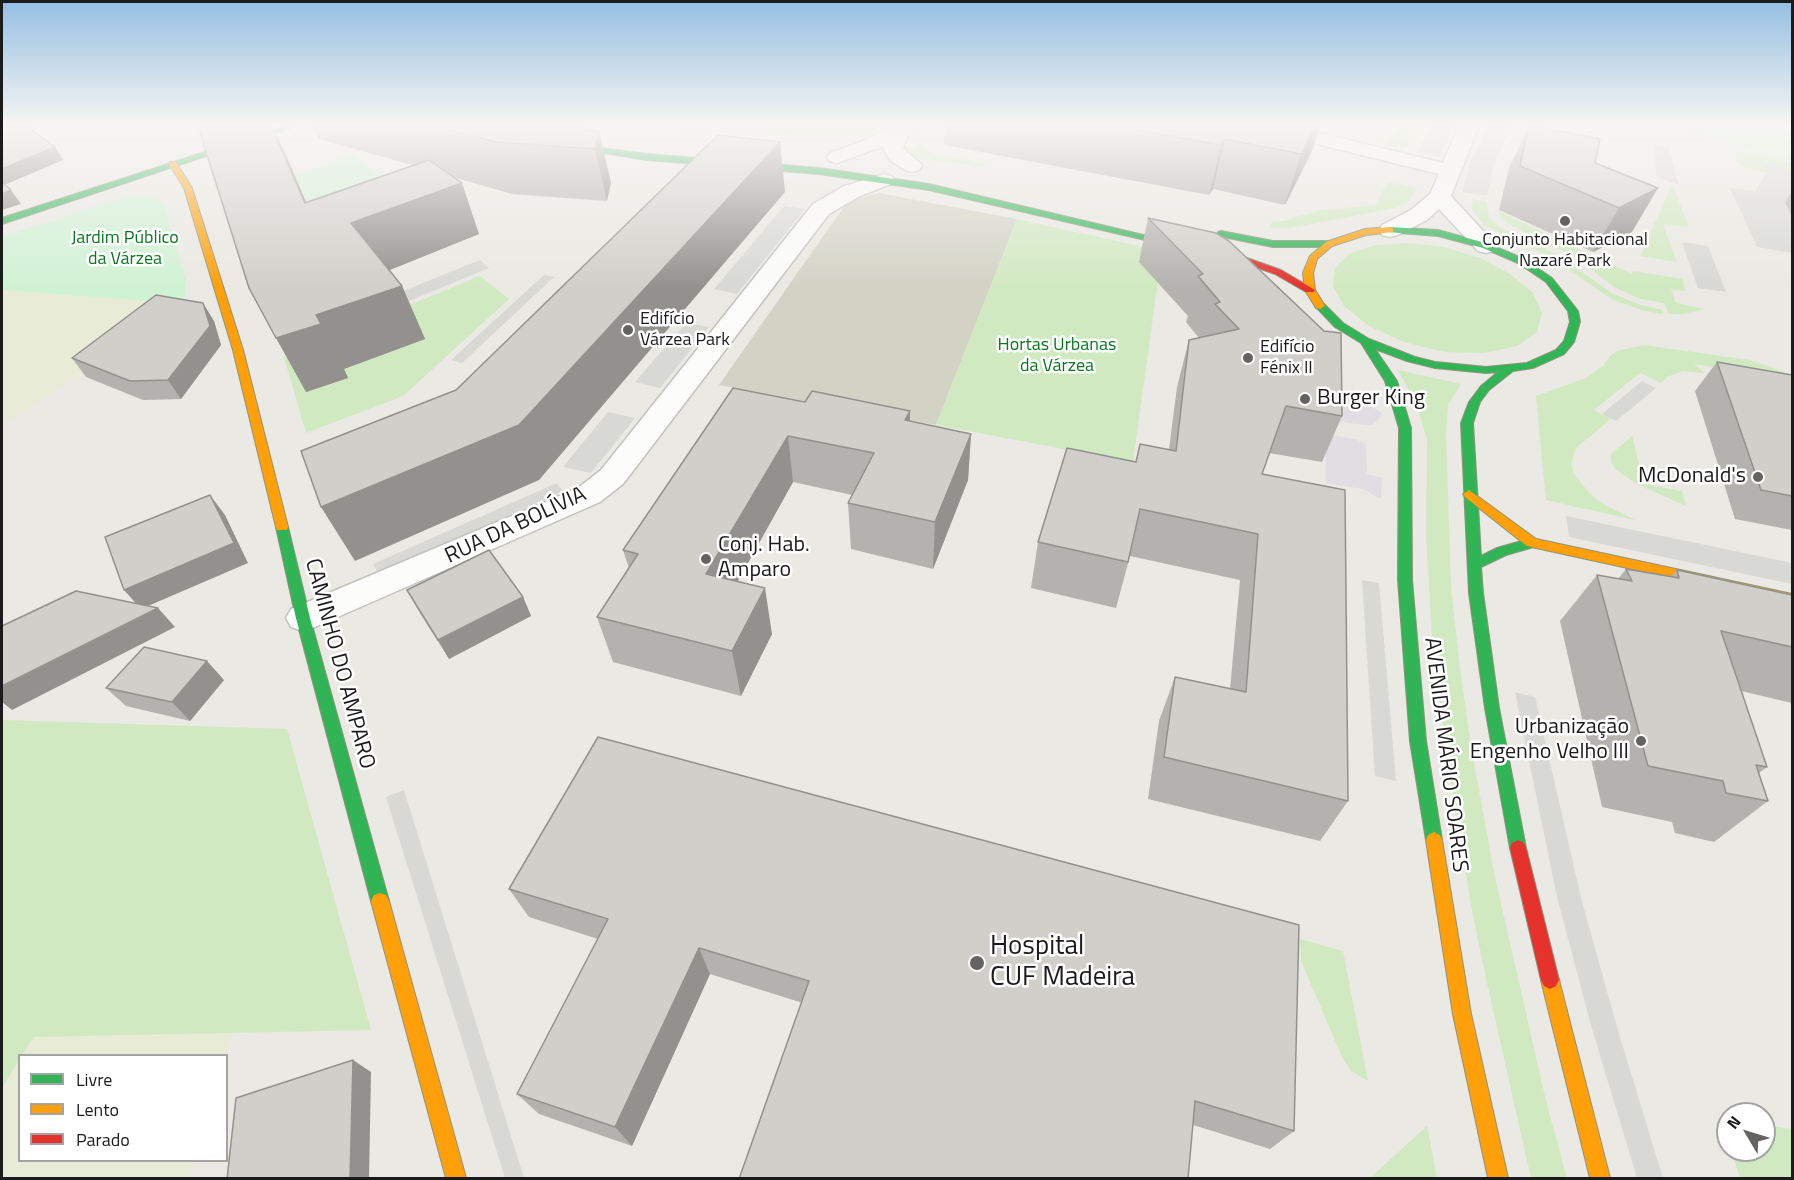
<!DOCTYPE html>
<html>
<head>
<meta charset="utf-8">
<style>
	body { margin:0 }
	#map { position:relative; width:1794px; height:1180px; overflow:hidden; background:#eae9e3; font-family:"Titillium Web",sans-serif }
	canvas { display:block }
	.frame { position:absolute; inset:0; border:3px solid #1b1b1b; pointer-events:none }
	.legend { position:absolute; left:18px; top:1054px; width:210px; height:108px; box-sizing:border-box; background:#fff; border:2px solid #a4a4a4; margin:0; padding:8px 10px; list-style:none; font-size:18px; color:#1b1b1b }
	.legend li { display:flex; align-items:center; gap:12px; height:30px }
	.legend b { width:30px; border:2px solid #a4a4a4 }
	.north { position:absolute; left:1716px; top:1102px; width:60px; height:60px; box-sizing:border-box; background:#fff; border:2px solid #a4a4a4; border-radius:50%; rotate:308deg; font-size:16px; font-weight:700; line-height:24px; text-align:center; color:#1b1b1b }
	.north::after { content:''; display:block; margin:auto; width:21px; height:27px; background:#636361; clip-path:polygon(50% 0,100% 100%,50% 72%,0 100%) }
</style>
</head>
<body>
<div id="map">
<canvas width="1794" height="1180"></canvas>
<div class="frame"></div>
<ul class="legend">
<li><b style="height:8px;background:#30b455"></b>Livre</li>
<li><b style="height:8px;background:#ff9f0a"></b>Lento</li>
<li><b style="height:8px;background:#e5322d"></b>Parado</li>
</ul>
<div class="north">N</div>
</div>
<script>
const ctx = document.querySelector('canvas').getContext('2d');
ctx.lineJoin = 'round';
function fill(path, color) {
  ctx.fillStyle = color;
  ctx.fill(path, 'evenodd');
}
function shape(rows) {
  const path = new Path2D();
  for (const r of rows) {
    path.moveTo(r[0], r[1]);
    for (let i = 2; i < r.length; i += 2) path.lineTo(r[i], r[i + 1]);
  }
  return path;
}
function stroke(path, color, width, dash) {
  ctx.strokeStyle = color;
  ctx.lineWidth = width;
  ctx.lineCap = dash ? 'butt' : 'round';
  ctx.setLineDash(dash || []);
  ctx.stroke(path);
}
function drawText(font, color, halo, rows, align = 'center') {
  ctx.font = font + ' "Titillium Web",sans-serif';
  ctx.lineWidth = 5;
  ctx.setLineDash([]);
  ctx.textBaseline = 'middle';
  ctx.strokeStyle = halo;
  ctx.fillStyle = color;
  for (const [text, x, y, turn = 0] of rows) {
    ctx.save();
    ctx.translate(x, y);
    ctx.rotate((+turn || 0) * Math.PI / 180);
    ctx.textAlign = isNaN(turn) ? turn : align;
    if (halo) ctx.strokeText(text, 0, 0);
    ctx.fillText(text, 0, 0);
    ctx.restore();
  }
}
const construction = shape([
	[879,193,1017,219,936,425,719,385,845,205,860,198]
]);
const farmland = shape([
	[2,290,184,304,2,426],
	[232,1033,225,1055,22,1056,34,1037],
	[19,1060,20,1160,194,1161,188,1178,2,1178,2,1088]
]);
const grass = shape([
	[632,123,885,123,867,137,690,130],
	[1401,123,1420,123,1407,147,1396,148,1385,145],
	[921,144,932,153,986,164,983,167,917,158,904,152,900,146,916,148,915,145],
	[1734,151,1762,154,1792,163,1792,170,1763,162,1767,173,1741,166],
	[1387,182,1417,188,1408,202,1396,208,1291,228,1270,228,1273,221,1282,221,1317,211,1376,205],
	[1671,187,1674,188,1689,227,1663,224,1677,262,1640,256],
	[1473,199,1487,202,1489,218,1501,228,1556,254,1613,294,1641,305,1662,310,1663,314,1645,311,1613,300,1550,257,1484,225,1471,209],
	[1498,211,1632,274,1633,271,1683,279,1685,291,1671,289,1676,303,1704,309,1684,314,1669,314,1664,303,1640,299,1614,287,1576,258,1509,224,1501,219],
	[1017,219,1162,251,1133,462,936,425],
	[1408,243,1444,247,1480,258,1510,274,1533,293,1542,313,1537,332,1517,346,1484,353,1445,352,1404,342,1369,326,1344,306,1333,286,1335,268,1350,253,1376,245],
	[480,276,509,299,403,396,306,433,284,357],
	[1643,345,1750,360,1792,375,1750,373,1694,364,1705,373,1683,371,1667,377,1661,383,1640,373,1594,410,1611,419,1576,448,1571,464,1574,474,1591,495,1605,505,1635,520,1546,500,1536,396,1586,378,1604,365,1610,356,1617,351],
	[1398,370,1461,384,1448,405,1446,432,1451,589,1460,668,1471,747,1495,877,1546,1101,1567,1178,1531,1178,1487,983,1472,910,1446,753,1432,635,1426,535,1427,440,1416,403],
	[1632,436,1644,484,1682,491,1686,506,1637,484,1616,470,1611,462,1611,454],
	[2,720,287,729,371,1030,34,1037,22,1055,20,1056,19,1060,2,1088],
	[1300,939,1343,951,1368,1081,1351,1071,1343,1059,1301,961],
	[1764,1125,1792,1129,1792,1178,1740,1178,1731,1150,1764,1150],
	[1427,1126,1437,1178,1370,1178]
]);
const park = shape([
	[1664,123,1792,123,1792,163,1762,154],
	[354,155,422,210,325,245,295,176],
	[130,196,155,198,163,202,186,281,184,304,2,290,2,237]
]);
const parking = shape([
	[1433,123,1456,123,1439,157,1418,152],
	[1489,123,1512,123,1493,167,1487,196,1462,192,1471,162],
	[1652,144,1668,146,1679,185,1657,177],
	[1762,162,1792,170,1792,253,1757,247,1730,188,1755,191,1767,173],
	[784,206,805,209,737,294,714,289],
	[1682,242,1708,246,1726,292,1698,288],
	[480,260,489,268,298,347,284,339],
	[544,275,554,277,462,363,451,360],
	[686,323,709,327,660,388,635,382],
	[1642,381,1656,388,1616,421,1602,414],
	[608,412,635,418,591,473,563,467],
	[557,483,563,491,379,574,373,564],
	[1566,516,1792,563,1792,584,1569,537],
	[1362,580,1379,583,1396,781,1375,776],
	[1515,692,1535,697,1582,902,1619,1034,1663,1178,1637,1178,1592,1029,1557,897],
	[404,790,524,1178,505,1178,386,797]
]);
const plaza = shape([
	[1325,397,1362,402,1376,409,1381,413,1381,417,1372,425,1365,425,1326,420],
	[1326,434,1355,439,1366,444,1367,474,1382,478,1381,499,1363,489,1326,483]
]);
const street = shape([
	[897,123,918,123,909,132,903,149,919,162,922,166,919,170,912,172,905,170,891,161,883,149,884,146,837,163,830,161,827,157,830,153,861,142,897,123],
	[1245,123,1278,123,1443,163,1460,123,1480,123,1451,196,1497,246,1494,251,1486,253,1478,251,1439,209,1427,220,1398,235,1390,237,1382,235,1379,230,1382,225,1411,210,1430,194,1439,174,1248,127,1245,123],
	[884,174,891,176,895,180,891,184,860,196,829,214,623,484,600,502,315,627,303,631,291,627,286,618,291,609,578,488,601,470,813,204,844,186,884,174]
]);
const fast = shape([
	[294,123,305,123,2,224,2,218,294,123],
	[556,142,647,154,819,168,929,184,1215,252,1210,255,929,190,819,174,647,160,559,146,556,146,556,142],
	[1390,227,1438,230,1489,244,1524,259,1552,278,1578,311,1580,322,1574,342,1564,354,1533,368,1513,371,1489,390,1480,402,1473,423,1481,556,1497,548,1532,538,1538,543,1537,546,1506,555,1481,567,1483,593,1499,708,1526,848,1524,853,1518,856,1512,853,1510,848,1485,708,1469,593,1461,423,1469,402,1481,386,1498,372,1486,373,1435,368,1407,361,1375,349,1397,381,1411,428,1412,580,1426,741,1442,840,1440,845,1434,848,1428,845,1426,840,1410,741,1398,580,1399,428,1385,381,1361,343,1335,327,1315,306,1320,303,1324,304,1343,323,1369,339,1415,357,1435,362,1486,367,1527,363,1556,350,1564,341,1570,322,1568,311,1546,282,1518,263,1483,248,1438,236,1387,232,1387,228,1390,227],
	[1221,231,1273,241,1329,241,1334,244,1329,247,1273,247,1218,236,1218,232,1221,231],
	[282,522,288,527,310,618,389,901,386,907,380,909,374,907,371,901,296,618,276,527,282,522]
]);
const slow = shape([
	[170,162,176,162,192,188,243,350,288,527,287,530,277,530,276,527,233,350,184,188,169,164,170,162],
	[1390,227,1393,228,1393,232,1366,235,1332,246,1317,259,1313,273,1315,290,1325,306,1320,309,1316,308,1305,290,1303,273,1310,256,1326,242,1365,229,1390,227],
	[1469,490,1536,539,1792,594,1792,604,1527,546,1465,497,1463,494,1469,490],
	[1434,832,1440,835,1442,840,1471,1014,1508,1178,1488,1178,1453,1014,1426,840,1428,835,1434,832],
	[380,893,386,895,389,901,466,1178,446,1178,371,901,374,895,380,893],
	[1550,971,1556,974,1559,980,1610,1178,1590,1178,1541,980,1544,974,1550,971]
]);
const jam = shape([
	[1210,249,1247,258,1281,270,1315,290,1314,292,1306,292,1275,274,1241,262,1207,254,1207,250,1210,249],
	[1518,840,1524,843,1526,848,1559,980,1556,986,1550,989,1544,986,1541,980,1510,848,1512,843,1518,840]
]);
const wall = shape([
	[312,123,561,123,599,132,611,183,607,201,512,194,453,177,479,234,389,270,402,286,425,339,344,369,348,378,306,392,284,151,306,202,412,165,319,139],
	[945,123,1321,123,1312,151,1285,205,1213,189,1209,195,944,145],
	[1529,125,1595,163,1632,232,1593,252,1499,210,1509,168],
	[1792,191,1792,217,1785,202],
	[1148,218,1342,416,1322,462,1269,453,1262,474,1348,801,1320,841,1148,799,1159,721,1175,677,1230,689,1240,580,1130,556,1116,608,1031,588,1038,542,1136,462,1169,449,1177,387,1189,340,1199,338,1186,322,1188,316,1139,262],
	[214,321,221,345,181,399,143,400,86,377,72,358],
	[1717,362,1792,375,1792,530,1735,519,1695,391],
	[805,402,910,411,910,421,971,434,968,480,933,569,851,549,848,503,852,495,793,482,738,581,772,634,741,696,613,662,597,617,629,568,623,550],
	[1626,569,1671,576,1677,570,1792,595,1792,703,1741,691,1767,767,1759,773,1768,801,1714,842,1675,833,1672,822,1602,807,1560,621,1597,575,1618,579],
	[407,590,523,597,531,616,449,659,418,610],
	[224,680,190,721,126,706,106,688],
	[509,889,1294,1131,1270,1149,710,974,632,1146,539,1114,517,1094,598,939,529,917]
]);
const shadedWall = shape([
	[270,123,284,151,329,255,305,203],
	[1317,123,1321,123,1312,151,1285,205,1301,154],
	[599,132,611,183,607,201,595,149],
	[1225,139,1213,189,1209,195,1221,145],
	[780,142,785,192,539,480,355,561,321,507],
	[55,147,63,160,2,186,2,169],
	[462,183,479,234,375,276,351,223],
	[1658,188,1632,232,1593,252,1619,208],
	[11,190,21,204,2,210,2,194],
	[402,286,425,339,344,369,348,378,306,392,276,338,316,315],
	[203,303,214,321,221,345,181,399,168,380],
	[910,411,909,457,905,420],
	[971,434,968,480,933,569,935,522],
	[788,436,793,482,716,620,706,574],
	[210,495,225,515,248,563,141,609,124,590],
	[765,588,772,634,741,696,732,651],
	[523,597,531,616,449,659,438,640],
	[158,608,175,627,12,710,2,702,2,686],
	[207,661,224,680,190,721,172,702],
	[699,948,710,974,632,1146,615,1127],
	[353,1060,371,1072,369,1179,350,1179]
]);
const building = shape([
	[2,123,22,123,55,147,2,169,2,123],
	[197,123,270,123,305,203,429,160,462,183,351,223,402,286,316,315,321,324,276,338,249,288,197,123],
	[422,123,561,123,599,132,595,149,496,142,422,123],
	[1096,123,1317,123,1301,154,1225,139,1221,145,1096,123],
	[1529,125,1600,139,1595,163,1658,188,1619,208,1520,166,1529,125],
	[718,135,780,142,519,425,321,507,301,451,456,390,718,135],
	[2,182,11,190,2,194,2,182],
	[1148,218,1216,233,1229,241,1324,331,1341,333,1342,416,1286,406,1262,474,1345,490,1348,801,1164,757,1175,677,1246,692,1258,534,1140,509,1128,562,1038,542,1067,448,1136,462,1140,444,1176,451,1189,340,1239,329,1215,304,1220,302,1198,276,1203,274,1148,218],
	[156,295,203,303,210,326,168,380,130,381,72,358,156,295],
	[1717,362,1792,375,1792,496,1761,490,1717,362],
	[733,388,805,402,812,391,910,411,905,420,971,434,935,522,848,503,874,453,788,436,706,574,765,588,732,651,597,617,638,554,623,550,733,388],
	[210,495,234,543,124,590,105,537,210,495],
	[489,550,523,597,438,640,407,590,489,550],
	[1626,569,1679,578,1677,570,1792,595,1792,647,1721,631,1767,767,1756,765,1768,801,1726,793,1723,781,1648,766,1597,575,1632,581,1626,569],
	[76,591,158,608,2,686,2,626,76,591],
	[144,647,207,661,172,702,106,688,144,647],
	[598,737,1299,925,1294,1131,1195,1101,1188,1179,739,1179,809,981,699,948,615,1127,517,1094,608,919,509,889,598,737],
	[353,1060,350,1179,227,1179,236,1098,353,1060]
]);
const markers = [
	[1565,221,6,"#636361"],
	[628,330,6,"#636361"],
	[1248,358,6,"#636361"],
	[1305,399,6,"#636361"],
	[1758,477,6,"#636361"],
	[706,559,6,"#636361"],
	[1641,741,6,"#636361"],
	[977,963,8,"#636361"]
];
const farParknames = [
	["Jardim Público",125,239],
	["da Várzea",125,260],
	["Hortas Urbanas",1057,346],
	["da Várzea",1057,367]
];
const farPoinames = [
	["Conjunto Habitacional",1565,241,"center"],
	["Nazaré Park",1565,262,"center"],
	["Edifício",640,320],
	["Várzea Park",640,341],
	["Edifício",1260,348],
	["Fénix II",1260,369]
];
const poiNames = [
	["Burger King",1317,399],
	["McDonald's",1746,477,"right"],
	["Conj. Hab.",718,546],
	["Amparo",718,571],
	["Urbanização",1629,728,"right"],
	["Engenho Velho III",1629,753,"right"]
];
const streetNames = [
	["RUA DA BOLÍVIA",516,526,-25],
	["CAMINHO DO AMPARO",339,664,75],
	["AVENIDA MÁRIO SOARES",1445,755,83]
];
const nearPoinames = [
	["Hospital",990,947],
	["CUF Madeira",990,978]
];
fill(construction, '#d2d3c5');
fill(farmland, '#e8ebd6');
fill(grass, '#d1e9c1');
fill(park, '#d0f2d4');
fill(parking, '#d8d8d5');
fill(plaza, '#e0dee3');
stroke(street, '#c2c2bf', 3);
stroke(fast, '#8f947c', 2);
stroke(slow, '#8f947c', 2);
stroke(jam, '#8f947c', 2);
fill(street, '#fcfcfb');
fill(fast, '#30b455');
fill(slow, '#ff9f0a');
fill(jam, '#e5322d');
fill(wall, '#b3b2ae');
fill(shadedWall, '#92918d');
fill(building, '#d0cfca');
stroke(building, '#92918d', 1.5);
const sky = ctx.createLinearGradient(0, 0, 0, 288);
sky.addColorStop(0, '#94bfe4');
sky.addColorStop(0.43, '#f6f5f2');
sky.addColorStop(1, '#f6f5f200');
ctx.fillStyle = sky;
ctx.fillRect(0, 0, 1794, 288);
for (const [x, y, r, color] of markers) {
  const dot = new Path2D();
  dot.arc(x, y, r, 0, 2 * Math.PI);
  ctx.fillStyle = color;
  ctx.fill(dot);
  stroke(dot, '#fff', 2);
}
drawText('18px', '#0a7821', '#fff', farParknames);
drawText('18px', '#1b1b1b', '#fff', farPoinames, 'left');
drawText('22px', '#1b1b1b', '#fff', poiNames, 'left');
drawText('22px', '#1b1b1b', '#fff', streetNames);
drawText('27px', '#1b1b1b', '#fff', nearPoinames, 'left');
</script>
</body>
</html>
